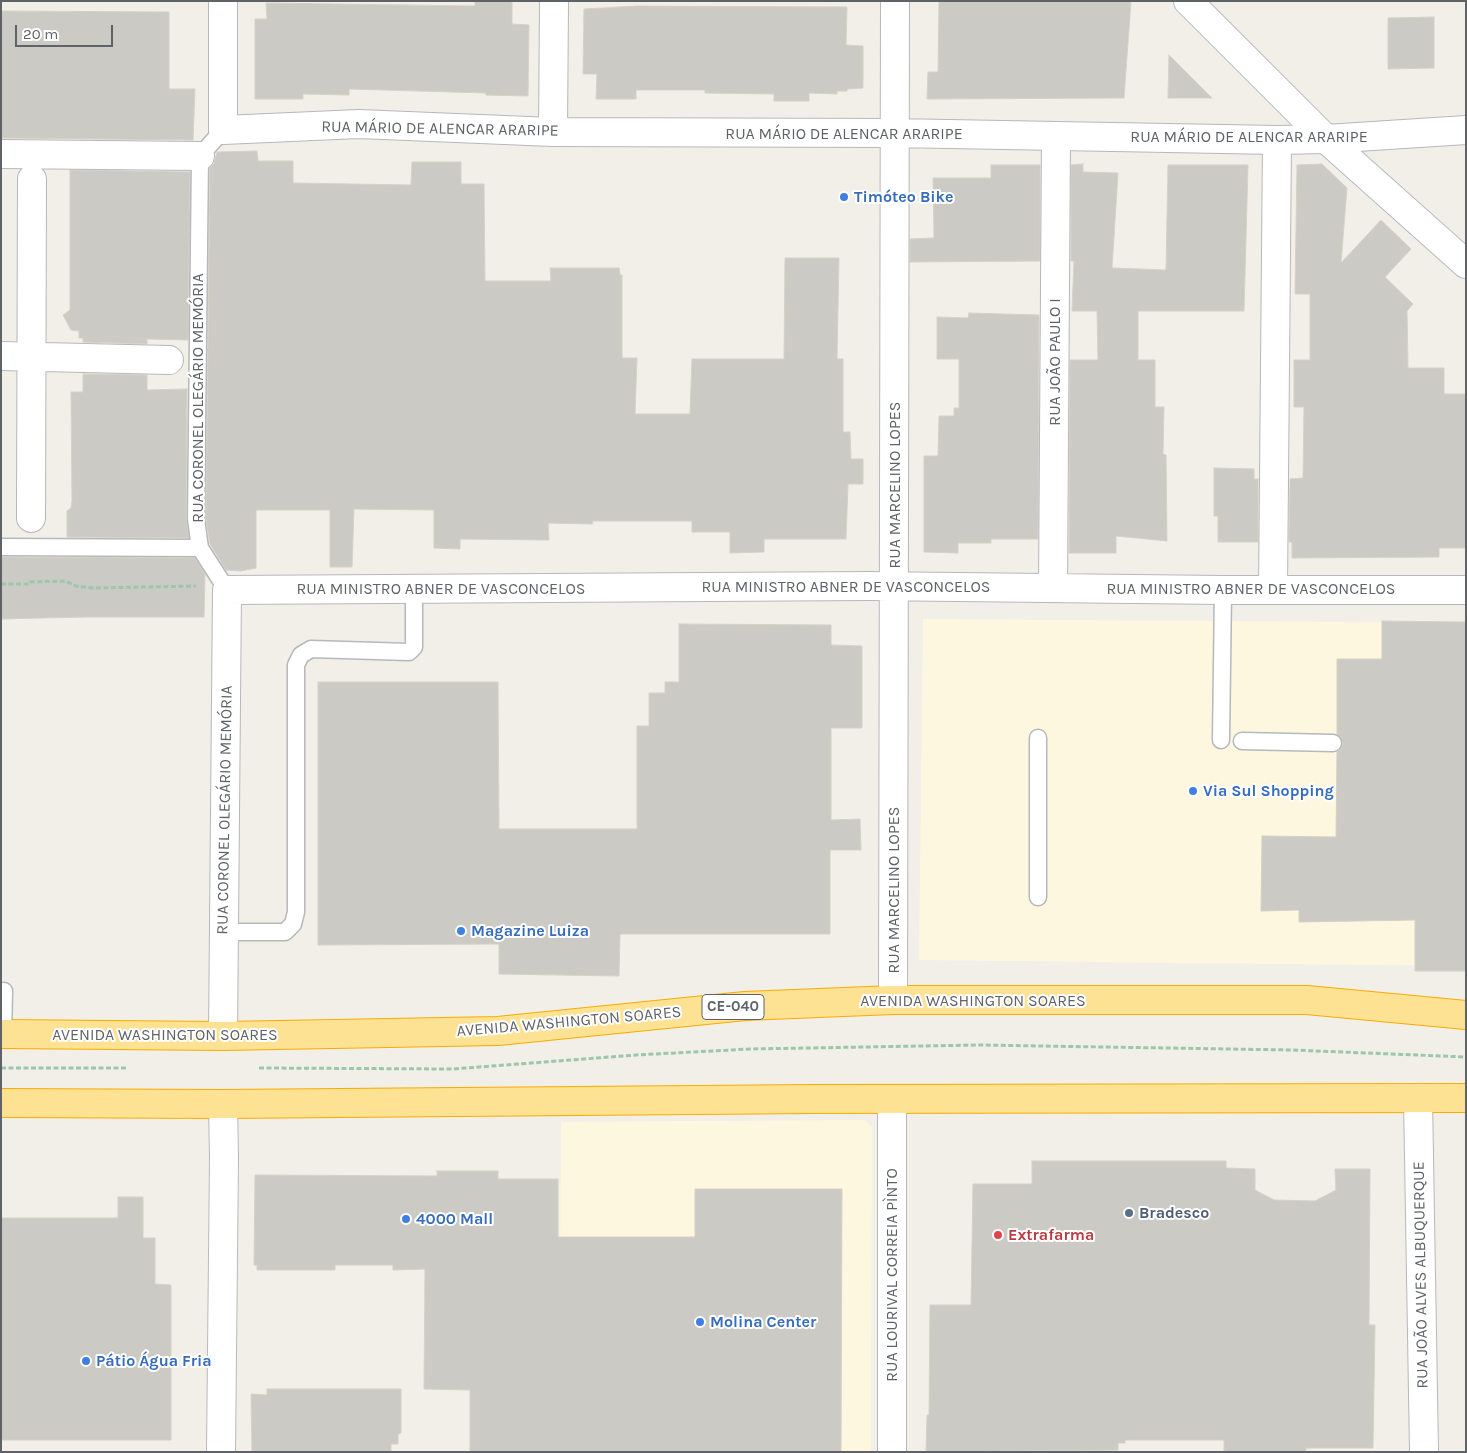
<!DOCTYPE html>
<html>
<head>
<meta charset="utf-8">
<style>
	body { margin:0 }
	#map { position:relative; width:1467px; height:1453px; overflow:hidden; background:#f1efe8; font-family:Karla,sans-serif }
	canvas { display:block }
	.frame { position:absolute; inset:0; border:2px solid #5f6368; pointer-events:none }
	.scale { position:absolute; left:15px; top:25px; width:98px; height:22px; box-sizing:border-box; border:2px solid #5f6368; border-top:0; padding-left:6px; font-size:15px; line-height:18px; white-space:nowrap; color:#5f6368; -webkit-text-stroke:4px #fff; paint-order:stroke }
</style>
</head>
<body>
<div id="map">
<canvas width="1467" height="1453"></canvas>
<div class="frame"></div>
<div class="scale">20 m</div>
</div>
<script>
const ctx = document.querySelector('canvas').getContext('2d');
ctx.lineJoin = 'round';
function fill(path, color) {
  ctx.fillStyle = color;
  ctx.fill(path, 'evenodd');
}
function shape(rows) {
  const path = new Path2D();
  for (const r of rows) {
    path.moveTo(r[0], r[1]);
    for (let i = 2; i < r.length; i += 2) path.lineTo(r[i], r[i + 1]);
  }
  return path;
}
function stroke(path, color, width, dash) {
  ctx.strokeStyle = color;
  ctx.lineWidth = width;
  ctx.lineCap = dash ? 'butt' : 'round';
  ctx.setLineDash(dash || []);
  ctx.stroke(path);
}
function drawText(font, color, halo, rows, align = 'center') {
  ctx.font = font + ' Karla,sans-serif';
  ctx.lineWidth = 4;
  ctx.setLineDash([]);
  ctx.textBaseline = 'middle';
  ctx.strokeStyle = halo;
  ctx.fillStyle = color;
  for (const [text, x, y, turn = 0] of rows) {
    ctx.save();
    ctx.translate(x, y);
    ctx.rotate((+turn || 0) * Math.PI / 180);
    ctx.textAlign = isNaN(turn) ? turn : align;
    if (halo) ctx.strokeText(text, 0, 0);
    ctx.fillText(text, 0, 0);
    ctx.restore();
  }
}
const commercial = shape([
	[923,619,1466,623,1466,966,919,960],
	[865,1120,872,1127,871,1452,559,1452,561,1122]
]);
const building = shape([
	[475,1,512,1,512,24,529,25,528,96,486,95,486,93,349,89,349,95,303,94,303,99,255,99,255,19,267,19,266,3,475,6,475,1],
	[939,1,1131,1,1124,98,927,99,928,72,938,72,939,1],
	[637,6,847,7,846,45,863,46,863,88,847,89,847,91,837,91,837,94,809,93,809,101,774,101,774,94,705,93,705,90,636,90,636,99,596,99,597,74,583,74,584,9,637,6],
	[1,11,169,12,169,89,195,89,193,140,1,138,1,11],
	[1434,17,1434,68,1388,69,1388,18,1434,17],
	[1169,55,1212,98,1168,98,1169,55],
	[257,151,258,161,293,161,293,183,411,185,412,162,461,162,461,184,484,184,485,281,551,281,550,268,619,268,620,275,622,275,622,358,637,358,635,414,690,414,692,359,784,359,785,258,839,258,837,359,843,359,843,432,850,432,851,459,863,459,863,484,848,484,846,539,764,539,764,552,730,553,730,532,692,532,692,521,592,521,593,524,548,523,549,540,460,539,460,549,434,548,434,510,354,509,352,567,330,567,330,510,256,510,256,568,241,571,226,570,210,544,206,518,210,168,214,164,217,152,257,151],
	[1083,164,1083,172,1118,173,1112,268,1166,270,1168,165,1248,165,1244,311,1138,311,1138,360,1155,360,1155,407,1164,407,1163,454,1166,455,1167,541,1116,536,1116,553,1069,553,1070,360,1098,360,1097,311,1072,311,1074,261,1071,261,1071,165,1083,164],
	[1322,164,1347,188,1341,263,1381,220,1411,249,1385,277,1413,304,1407,311,1408,368,1444,368,1444,394,1466,394,1466,548,1439,548,1439,557,1292,558,1292,542,1289,542,1290,479,1303,478,1304,407,1294,407,1294,360,1310,360,1310,294,1295,294,1297,165,1322,164],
	[991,165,1040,165,1040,261,910,262,910,239,934,238,933,178,991,178,991,165],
	[70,170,190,172,188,340,147,339,147,344,83,342,83,338,79,338,79,331,71,330,63,315,70,310,70,170],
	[969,313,1039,315,1038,539,991,539,991,543,958,543,958,553,924,552,924,456,938,456,939,416,954,416,954,408,959,408,959,359,937,359,937,317,968,318,969,313],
	[83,374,147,375,147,390,187,389,186,519,189,538,67,537,67,511,71,508,72,501,71,392,83,392,83,374],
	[1214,468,1254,469,1254,479,1258,479,1258,542,1218,542,1218,516,1214,516,1214,468],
	[1,557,195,558,205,574,204,617,86,617,1,619,1,557],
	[1382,621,1466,622,1466,971,1415,971,1415,920,1299,922,1299,910,1261,911,1262,836,1336,837,1337,752,1341,749,1343,743,1341,738,1337,734,1337,659,1382,659,1382,621],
	[679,624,831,625,831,645,862,646,862,728,831,728,831,820,860,819,861,850,830,850,830,934,620,934,619,976,499,974,499,944,318,945,318,682,498,682,499,829,637,829,637,726,649,726,649,693,665,693,665,682,679,682,679,624],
	[1032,1161,1226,1161,1226,1168,1255,1169,1255,1190,1274,1200,1315,1201,1336,1190,1335,1169,1370,1169,1369,1325,1375,1325,1373,1448,1306,1448,1306,1452,1224,1452,1224,1440,1125,1440,1125,1443,1118,1443,1118,1450,926,1452,927,1415,929,1415,930,1305,971,1305,973,1184,1032,1184,1032,1161],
	[437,1171,498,1171,498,1179,558,1179,558,1237,695,1237,695,1189,842,1189,841,1452,470,1452,470,1390,424,1389,425,1269,393,1270,393,1265,335,1265,335,1270,257,1270,257,1265,254,1265,255,1175,437,1176,437,1171],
	[118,1197,143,1197,143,1238,155,1238,155,1284,171,1285,171,1440,1,1440,1,1218,118,1218,118,1197],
	[267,1389,401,1389,401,1433,398,1434,398,1444,391,1444,391,1452,252,1452,251,1394,267,1395,267,1389]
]);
const path = shape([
	[1,584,29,584,30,582,66,581,76,586,92,588,196,586],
	[1,1068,126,1068],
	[259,1068,453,1069,636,1055,750,1049,978,1045,1292,1050,1466,1057]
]);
const lane = shape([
	[223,130,200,156,196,519,200,548,227,590],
	[1,547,200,548],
	[1038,738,1038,897],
	[1221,740,1223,590],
	[1242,741,1333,743],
	[224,932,285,932,293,924,296,912,296,665,301,655,311,649,409,652,414,647,414,589],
	[3,1034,4,991]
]);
const street = shape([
	[223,1,223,130,359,124,553,132,894,133,1277,140,1326,139,1466,130],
	[553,132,554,1],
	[1,154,200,156],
	[1,356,169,360],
	[31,518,32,179],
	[1053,588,1056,137],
	[1273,590,1277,140],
	[893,1000,895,1],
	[223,1036,227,590,868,586,1223,590,1466,590],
	[1418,1098,1424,1452],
	[892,1099,892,1452]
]);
const secondary = shape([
	[1188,1,1326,139,1466,264],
	[221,1452,224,1158,223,1104]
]);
const highway = shape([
	[1,1034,223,1036,498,1031,745,1006,893,1000,1307,1000,1466,1015],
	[1,1103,223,1104,813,1099,1466,1098]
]);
const markers = [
	[844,197,5,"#3f7fe0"],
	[1193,791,5,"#3f7fe0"],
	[461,931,5,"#3f7fe0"],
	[1129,1213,5,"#5c6f8a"],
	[406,1219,5,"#3f7fe0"],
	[998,1235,5,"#e0444e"],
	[700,1322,5,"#3f7fe0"],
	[86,1361,5,"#3f7fe0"]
];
const shields = [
	[733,1007,62]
];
const shieldNames = [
	["CE-040",733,1007]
];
const streetNames = [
	["RUA MÁRIO DE ALENCAR ARARIPE",440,129,1],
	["RUA MÁRIO DE ALENCAR ARARIPE",844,134],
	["RUA MÁRIO DE ALENCAR ARARIPE",1249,137],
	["RUA JOÃO PAULO I",1055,362,-90],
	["RUA CORONEL OLEGÁRIO MEMÓRIA",198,398,-90],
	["RUA MARCELINO LOPES",895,485,-90],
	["RUA MINISTRO ABNER DE VASCONCELOS",846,587],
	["RUA MINISTRO ABNER DE VASCONCELOS",441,589],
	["RUA MINISTRO ABNER DE VASCONCELOS",1251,589],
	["RUA CORONEL OLEGÁRIO MEMÓRIA",225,810,-89],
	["RUA MARCELINO LOPES",894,890,-90],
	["AVENIDA WASHINGTON SOARES",973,1001],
	["AVENIDA WASHINGTON SOARES",569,1022,-5],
	["AVENIDA WASHINGTON SOARES",165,1035],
	["RUA LOURIVAL CORREIA PÌNTO",892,1275,-90],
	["RUA JOÃO ALVES ALBUQUERQUE",1421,1275,-91]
];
const shopNames = [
	["Timóteo Bike",854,197],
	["Via Sul Shopping",1203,791],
	["Magazine Luiza",471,931],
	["4000 Mall",416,1219],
	["Molina Center",710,1322],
	["Pátio Água Fria",96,1361]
];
const serviceNames = [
	["Bradesco",1139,1213]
];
const healthNames = [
	["Extrafarma",1008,1235]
];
fill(commercial, '#fef7e0');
fill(building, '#cccac5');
stroke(building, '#d6d1c6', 1);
stroke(lane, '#b5b8bc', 19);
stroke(street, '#b5b8bc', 30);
stroke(secondary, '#b6babf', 30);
stroke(highway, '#f9ab00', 30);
stroke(path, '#9cc7a9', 3, [5, 2.5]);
stroke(lane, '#fff', 16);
stroke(street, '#fff', 28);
stroke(secondary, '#fff', 28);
stroke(highway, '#fde293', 28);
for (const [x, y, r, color] of markers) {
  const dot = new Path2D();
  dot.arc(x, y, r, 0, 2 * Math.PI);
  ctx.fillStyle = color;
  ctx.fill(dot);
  stroke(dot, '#fff', 2);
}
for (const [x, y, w] of shields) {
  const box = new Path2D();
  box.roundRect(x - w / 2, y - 12.5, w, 25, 4);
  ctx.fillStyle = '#fff';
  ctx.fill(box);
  stroke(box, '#5f6368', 1);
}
drawText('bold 15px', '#5f6368', null, shieldNames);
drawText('16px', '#5f6368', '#fff', streetNames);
drawText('bold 16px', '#366cbe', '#fff', shopNames, 'left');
drawText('bold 16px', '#4e5e75', '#fff', serviceNames, 'left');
drawText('bold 16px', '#be3a42', '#fff', healthNames, 'left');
</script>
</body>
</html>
